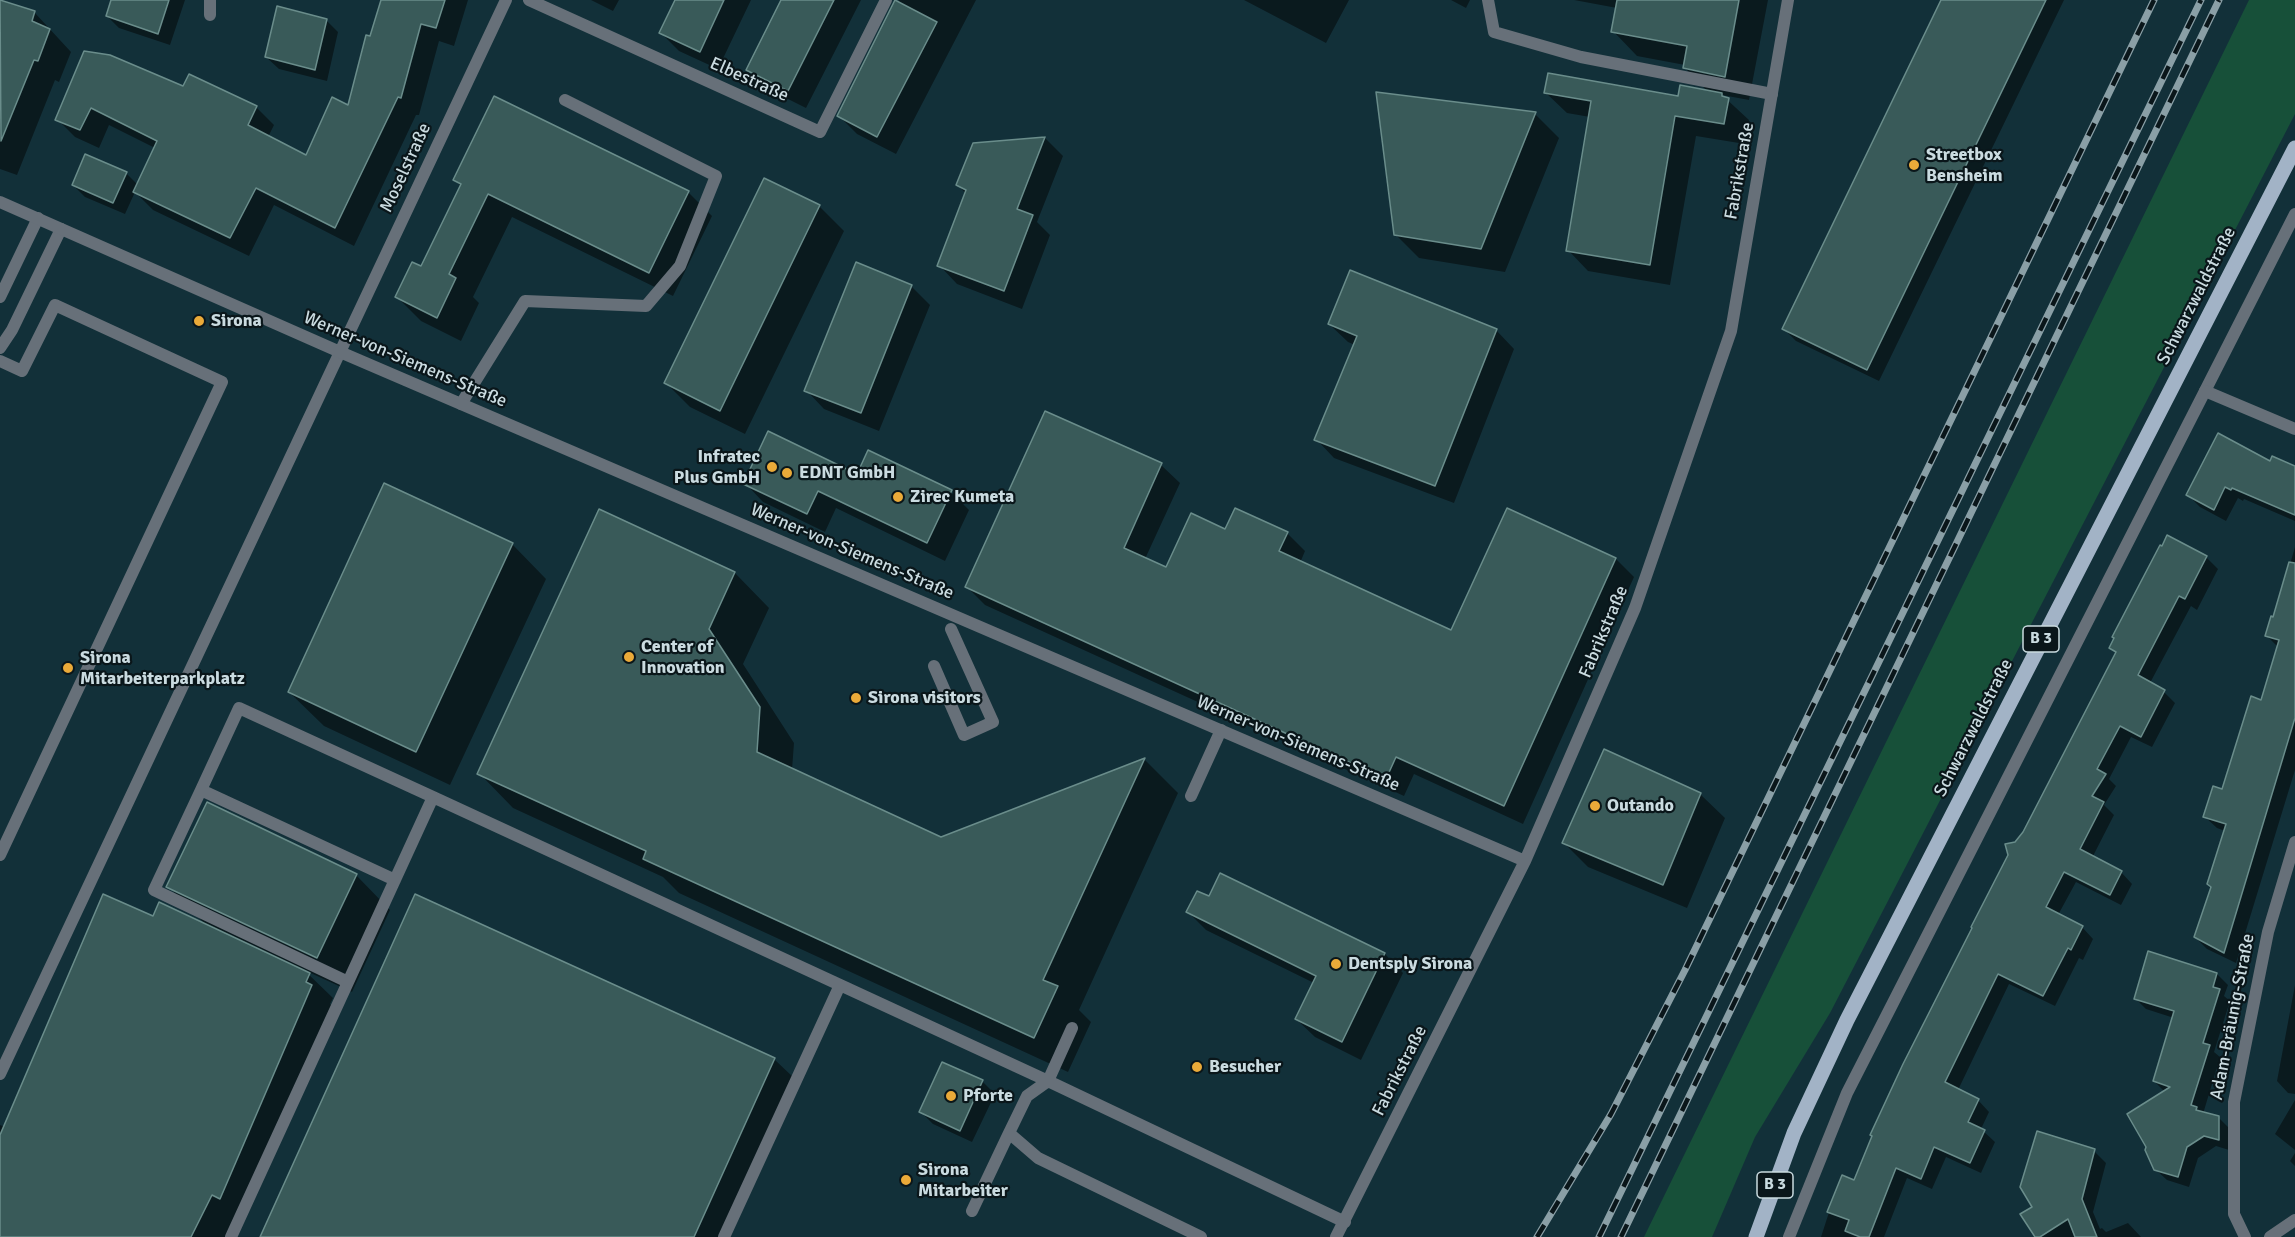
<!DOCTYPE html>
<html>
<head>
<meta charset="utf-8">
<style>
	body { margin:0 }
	canvas { display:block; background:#123039 }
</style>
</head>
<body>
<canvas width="2295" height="1237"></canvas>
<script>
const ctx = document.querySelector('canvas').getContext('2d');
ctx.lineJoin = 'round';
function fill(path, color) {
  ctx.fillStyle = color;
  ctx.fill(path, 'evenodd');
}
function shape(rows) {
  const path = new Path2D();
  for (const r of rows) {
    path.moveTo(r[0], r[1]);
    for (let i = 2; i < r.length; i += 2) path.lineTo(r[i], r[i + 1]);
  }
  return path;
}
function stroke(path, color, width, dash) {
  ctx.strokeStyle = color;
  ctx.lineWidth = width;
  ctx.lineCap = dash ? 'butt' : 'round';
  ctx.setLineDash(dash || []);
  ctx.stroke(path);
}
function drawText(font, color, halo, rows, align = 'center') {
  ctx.font = font + ' Signika,sans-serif';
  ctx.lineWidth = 4.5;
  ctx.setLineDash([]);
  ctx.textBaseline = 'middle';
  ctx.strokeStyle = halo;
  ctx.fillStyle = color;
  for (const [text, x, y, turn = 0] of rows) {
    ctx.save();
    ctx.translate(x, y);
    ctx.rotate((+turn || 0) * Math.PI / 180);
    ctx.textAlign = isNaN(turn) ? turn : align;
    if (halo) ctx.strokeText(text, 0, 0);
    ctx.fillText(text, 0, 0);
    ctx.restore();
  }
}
const green = shape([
	[2249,0,2295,0,2295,114,1830,1013,1755,1137,1712,1237,1644,1237]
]);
const shadow = shape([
	[0,0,35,13,71,52,59,82,55,80,17,175,0,169],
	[113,0,185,0,170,45,119,28,107,16],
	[383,0,468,0,454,46,439,41,419,115,416,115,354,246,274,205,249,256,153,210,135,192,125,214,85,197,73,185,126,173,138,185,155,148,109,125,99,148,75,137,57,119,85,53,183,88,256,107,274,125,268,137,306,157,349,107],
	[591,0,619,0,613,11],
	[676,0,751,0,718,69,679,51,661,33],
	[783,0,861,0,806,108,766,88,748,70],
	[899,0,976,0,896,154,857,134,839,116],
	[1244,0,1349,0,1326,43],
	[1451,0,1470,0,1466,8],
	[1574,0,1768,0,1749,100,1722,95,1749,120,1745,144,1696,136,1670,285,1588,271,1568,250,1590,117,1567,113,1546,93,1679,97,1708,92,1685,68,1685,65,1637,56,1613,31,1617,8],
	[1943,0,2064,0,1879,381,1796,341,1784,329],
	[326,20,338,32,327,81,279,69,266,57],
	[1535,114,1559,138,1505,272,1419,258,1395,234],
	[1045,138,1063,156,1037,222,1050,235,1022,309,957,284,939,265,966,194,958,185,974,144],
	[455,180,688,192,712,216,673,296,512,217,473,297,479,303,461,341,421,321,397,297,421,268,461,186],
	[765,180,819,206,844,231,745,434,690,407,666,383],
	[857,264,912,287,930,305,879,431,824,409,806,390],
	[1329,324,1496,330,1514,349,1454,503,1334,458,1316,439,1355,345,1348,342],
	[1046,412,1161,465,1180,483,1145,559,1167,569,1287,533,1305,551,1300,563,1452,632,1507,510,1616,559,1634,577,1523,824,1414,774,1404,796,985,605,967,587],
	[2271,463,2295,468,2295,521,2244,499,2243,501,2238,498,2226,521,2200,507,2188,495],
	[858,476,951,492,969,510,945,561,836,508,825,532,763,502,745,483],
	[600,511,735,573,769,608,743,664,794,743,792,770,941,838,1144,759,1178,793,1079,1010,1091,1022,1068,1072,679,893,663,877,513,808,479,773],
	[2168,537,2207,558,2218,569,2197,610,2191,606,2150,683,2164,692,2175,703,2152,747,2131,737,2109,779,2116,786,2104,805,2114,815,2092,858,2121,872,2132,884,2121,905,2076,882,2058,915,2082,927,2093,939,2083,960,2079,958,2055,1006,2009,984,1958,1090,1978,1100,1989,1112,1981,1129,1995,1142,1981,1173,1946,1157,1932,1189,1907,1178,1884,1237,1821,1237,1832,1203,1854,1181,2016,843,2024,833,2117,654,2111,648],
	[512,544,546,579,450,785,324,726,289,692],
	[2295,547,2295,770,2236,963,2207,949,2195,937,2212,887,2225,831,2217,828,2205,817,2223,790,2262,702,2279,648,2266,635,2274,619],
	[1700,794,1725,818,1687,908,1588,867,1564,843],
	[356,875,390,910,352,992,304,970,333,998,330,1004,335,1010,226,1237,0,1237,0,1125,5,1127,153,918,207,926,168,886],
	[1221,875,1385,954,1403,973,1361,1060,1315,1037,1296,1019,1314,983,1206,930,1188,912,1209,898],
	[2149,953,2217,974,2228,985,2224,996,2230,1001,2214,1052,2220,1057,2203,1114,2219,1118,2230,1129,2229,1150,2216,1146,2198,1158,2189,1187,2167,1180,2155,1169,2165,1092,2154,1081,2174,1018,2146,1009,2135,998],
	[2295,985,2295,1094,2288,1093,2277,1081],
	[774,1059,793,1077,720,1237,261,1237],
	[943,1064,983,1082,995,1094,972,1142,933,1124,921,1112],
	[2295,1100,2295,1150,2275,1134],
	[2094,1151,2106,1163,2093,1212,2100,1229,2102,1228,2106,1232,2128,1223,2141,1237,2037,1237,2034,1207],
	[2295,1153,2295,1166,2290,1161]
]);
const building = shape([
	[0,0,35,11,32,21,50,29,38,61,34,60,1,141,0,0],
	[111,0,169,0,158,34,106,16,111,0],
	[381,0,445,0,436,28,421,24,401,98,398,97,335,228,256,188,230,238,133,192,157,141,91,108,80,130,55,120,84,51,110,55,183,86,189,74,257,106,248,125,306,155,332,97,348,105,366,35,370,36,381,0],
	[675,0,724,0,700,52,659,33,675,0],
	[781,0,834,0,788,91,746,70,781,0],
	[895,0,937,22,877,137,837,116,895,0],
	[1617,0,1739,0,1725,77,1683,68,1687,46,1611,32,1617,0],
	[1941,0,2046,0,1867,370,1782,329,1941,0],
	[277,6,327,19,315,70,265,57,277,6],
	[1548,73,1678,96,1680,85,1722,93,1722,96,1729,98,1724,124,1675,116,1650,265,1566,251,1591,101,1544,93,1548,73],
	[1376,92,1536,112,1481,249,1394,235,1376,92],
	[494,96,689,191,649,273,488,194,449,274,456,278,437,318,395,297,412,262,421,266,461,184,453,180,494,96],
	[1045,137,1017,209,1033,215,1004,291,937,266,966,190,956,185,973,143,1045,137],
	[85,154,127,172,113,203,72,185,85,154],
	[764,178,820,205,720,411,664,383,764,178],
	[856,262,912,285,861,413,804,391,856,262],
	[1350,270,1497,329,1435,486,1314,440,1357,336,1328,324,1350,270],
	[1045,411,1162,463,1124,548,1166,567,1191,513,1225,529,1235,508,1288,532,1279,551,1451,630,1507,508,1616,558,1504,806,1396,757,1386,779,965,587,1045,411],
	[768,431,857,474,868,450,952,490,927,543,818,491,807,514,743,484,768,431],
	[2218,433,2270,461,2272,456,2295,466,2295,515,2232,488,2231,490,2225,487,2214,510,2186,495,2218,433],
	[384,483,513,543,416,752,288,692,384,483],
	[599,509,735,572,709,629,760,707,757,752,941,837,1145,758,1043,980,1058,986,1034,1038,643,859,646,851,477,774,599,509],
	[2167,535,2207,556,2185,599,2179,596,2138,675,2165,690,2141,737,2120,726,2097,769,2106,774,2092,796,2104,802,2080,849,2122,871,2110,895,2064,872,2046,907,2083,926,2071,950,2068,948,2043,996,1998,974,1945,1082,1979,1099,1968,1122,1985,1130,1970,1163,1934,1147,1921,1179,1896,1168,1869,1237,1860,1237,1845,1231,1849,1220,1827,1212,1842,1175,1854,1180,1872,1136,1870,1135,1903,1064,1972,928,1971,927,2008,855,2005,844,2015,842,2023,832,2116,652,2109,648,2114,638,2112,637,2160,545,2162,546,2167,535],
	[2289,562,2295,563,2295,718,2224,953,2194,937,2211,887,2207,884,2226,824,2203,817,2213,786,2222,789,2251,696,2261,700,2279,640,2265,636,2271,616,2273,617,2289,562],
	[1604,749,1701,793,1663,885,1562,843,1604,749],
	[207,802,357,874,317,958,166,887,207,802],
	[1220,873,1385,953,1342,1042,1295,1019,1316,976,1186,912,1197,891,1209,896,1220,873],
	[103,894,153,916,159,902,310,973,306,982,312,985,220,1199,212,1195,191,1237,0,1237,0,1135,103,894],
	[415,894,775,1058,694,1237,260,1237,415,894],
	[2148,951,2217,973,2213,987,2220,989,2203,1043,2210,1045,2191,1105,2197,1107,2196,1110,2219,1116,2219,1140,2204,1136,2187,1147,2178,1177,2154,1170,2145,1150,2146,1147,2127,1114,2170,1087,2153,1081,2174,1011,2134,999,2148,951],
	[942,1062,983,1080,960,1131,919,1112,942,1062],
	[2037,1131,2095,1149,2082,1199,2097,1237,2075,1237,2068,1219,2040,1237,2035,1237,2020,1214,2032,1207,2020,1187,2037,1131]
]);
const service = shape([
	[1488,0,1494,32,1581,57,1772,94],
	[0,297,38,218],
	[0,348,12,330,61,229],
	[0,361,22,371,55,305,222,382,0,855],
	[461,404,525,301,646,306,680,266,716,176,565,100],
	[934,666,964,735,993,722,951,629],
	[201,790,154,890,348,982],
	[1191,796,1221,730],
	[395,880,201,790,239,708,433,797],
	[0,1074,340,352],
	[972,1211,1009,1133],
	[231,1237,433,797,1048,1081,1072,1028],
	[724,1237,840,985],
	[1201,1237,1038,1158,1009,1133,1027,1096,1048,1081,1345,1222]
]);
const pedestrian = shape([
	[2205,391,2295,214]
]);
const minor = shape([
	[529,0,820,132,886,0],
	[210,15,210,0],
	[0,202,340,352,1525,861],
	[340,352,506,0],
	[1336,1237,1525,861,1635,608,1731,331,1788,0],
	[1789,1237,1847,1093,2205,391,2295,429],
	[2245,1237,2234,1214,2234,1102,2268,932,2295,842],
	[2270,1237,2295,1220]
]);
const primary = shape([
	[1756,1237,1794,1133,1847,1020,2295,148]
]);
const rail = shape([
	[1537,1237,1611,1114,1685,970,2154,0],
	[1599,1237,2201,0],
	[1621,1237,2219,0]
]);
const markers = [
	[1914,165,6,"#eaaa39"],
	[199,321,6,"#eaaa39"],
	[772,467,6,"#eaaa39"],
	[787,473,6,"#eaaa39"],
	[898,497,6,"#eaaa39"],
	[629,657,6,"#eaaa39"],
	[68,668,6,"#eaaa39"],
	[856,698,6,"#eaaa39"],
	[1595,806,6,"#eaaa39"],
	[1336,964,6,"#eaaa39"],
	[1197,1067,6,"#eaaa39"],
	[951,1096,6,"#eaaa39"],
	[906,1180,6,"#eaaa39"]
];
const shields = [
	[2041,639,36],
	[1775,1185,36]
];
const shieldNames = [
	["B 3",2041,639],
	["B 3",1775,1185]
];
const streetNames = [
	["Elbestraße",749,80,24],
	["Moselstraße",406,168,-65],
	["Fabrikstraße",1740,171,-80],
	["Schwarzwaldstraße",2197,296,-63],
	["Werner-von-Siemens-Straße",405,360,23],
	["Werner-von-Siemens-Straße",852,552,23],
	["Fabrikstraße",1604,632,-67],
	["Schwarzwaldstraße",1974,728,-63],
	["Werner-von-Siemens-Straße",1298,744,23],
	["Adam-Bräunig-Straße",2233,1017,-79],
	["Fabrikstraße",1400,1071,-63]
];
const poiNames = [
	["Streetbox",1926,155],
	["Bensheim",1926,176],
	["Sirona",211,321],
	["Infratec",760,457,"right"],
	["Plus GmbH",760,478,"right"],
	["EDNT GmbH",799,473],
	["Zirec Kumeta",910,497],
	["Center of",641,647],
	["Innovation",641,668],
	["Sirona",80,658],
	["Mitarbeiterparkplatz",80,679],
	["Sirona visitors",868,698],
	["Outando",1607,806],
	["Dentsply Sirona",1348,964],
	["Besucher",1209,1067],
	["Pforte",963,1096],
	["Sirona",918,1170],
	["Mitarbeiter",918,1191]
];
fill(green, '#175039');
fill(shadow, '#0007');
fill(building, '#395a59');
stroke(building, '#6a8d8b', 1.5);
stroke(service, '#677079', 12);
stroke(pedestrian, '#677079', 12);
stroke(minor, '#677079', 12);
stroke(primary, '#a2b3c6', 15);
stroke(rail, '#8a9fa6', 7);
stroke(rail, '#0a161a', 4.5, [14]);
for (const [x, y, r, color] of markers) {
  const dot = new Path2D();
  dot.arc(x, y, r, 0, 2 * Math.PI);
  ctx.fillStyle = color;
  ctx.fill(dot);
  stroke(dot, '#0a161a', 2);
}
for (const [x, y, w] of shields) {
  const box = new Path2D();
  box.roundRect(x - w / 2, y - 13, w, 26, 4.5);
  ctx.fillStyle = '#0a161a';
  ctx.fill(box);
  stroke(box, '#cadbe0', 1.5);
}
drawText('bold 16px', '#cadbe0', null, shieldNames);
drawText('18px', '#cadbe0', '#0a161a', streetNames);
drawText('bold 18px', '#cadbe0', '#0a161a', poiNames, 'left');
</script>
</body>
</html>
